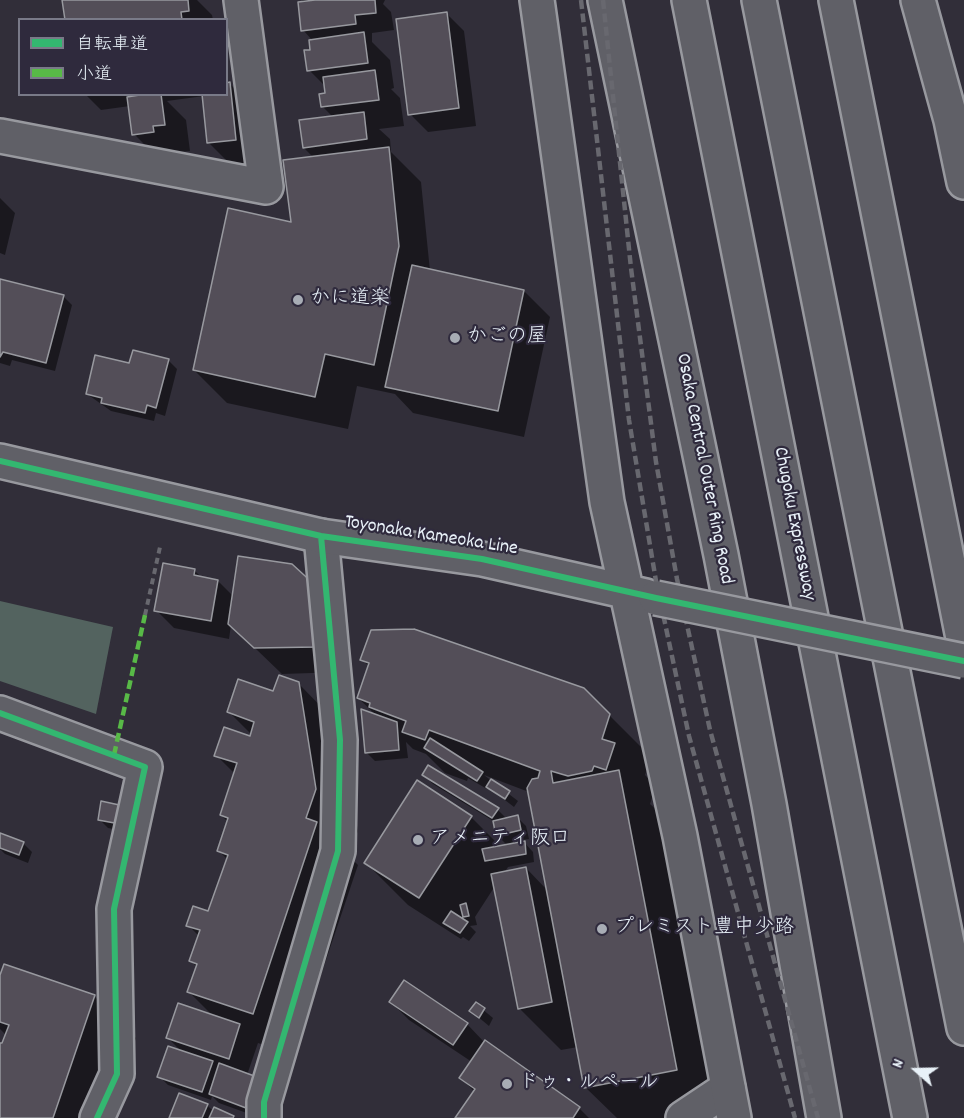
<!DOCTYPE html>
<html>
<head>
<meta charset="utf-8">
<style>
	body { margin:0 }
	#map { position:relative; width:964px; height:1118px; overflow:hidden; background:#312e39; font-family:Dekko,"Klee One",sans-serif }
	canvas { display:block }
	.legend { position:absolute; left:18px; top:18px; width:210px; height:78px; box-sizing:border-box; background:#2f2a3d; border:2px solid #797a88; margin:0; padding:8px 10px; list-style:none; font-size:18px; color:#e8f1f8 }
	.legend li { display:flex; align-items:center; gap:12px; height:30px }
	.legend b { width:30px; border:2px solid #797a88 }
	.north { position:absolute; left:886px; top:1040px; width:60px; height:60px; -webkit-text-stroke:4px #2f2a3d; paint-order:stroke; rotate:290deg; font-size:16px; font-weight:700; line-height:24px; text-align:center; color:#e8f1f8 }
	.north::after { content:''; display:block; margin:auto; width:21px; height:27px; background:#e8f1f8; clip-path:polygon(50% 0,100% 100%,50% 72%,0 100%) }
</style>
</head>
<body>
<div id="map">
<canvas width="964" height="1118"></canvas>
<ul class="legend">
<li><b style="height:8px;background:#33b770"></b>自転車道</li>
<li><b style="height:8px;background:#58b947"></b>小道</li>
</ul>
<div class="north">N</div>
</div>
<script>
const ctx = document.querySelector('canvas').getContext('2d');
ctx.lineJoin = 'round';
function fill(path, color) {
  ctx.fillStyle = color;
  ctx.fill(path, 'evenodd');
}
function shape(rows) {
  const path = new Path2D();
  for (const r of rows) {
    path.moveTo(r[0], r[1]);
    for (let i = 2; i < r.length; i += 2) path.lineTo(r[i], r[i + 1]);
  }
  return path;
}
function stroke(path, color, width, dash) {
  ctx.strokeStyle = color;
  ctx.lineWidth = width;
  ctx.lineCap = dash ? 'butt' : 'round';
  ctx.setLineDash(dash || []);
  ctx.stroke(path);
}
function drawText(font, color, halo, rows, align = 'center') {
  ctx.font = font + ' Dekko,"Klee One",sans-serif';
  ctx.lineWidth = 4.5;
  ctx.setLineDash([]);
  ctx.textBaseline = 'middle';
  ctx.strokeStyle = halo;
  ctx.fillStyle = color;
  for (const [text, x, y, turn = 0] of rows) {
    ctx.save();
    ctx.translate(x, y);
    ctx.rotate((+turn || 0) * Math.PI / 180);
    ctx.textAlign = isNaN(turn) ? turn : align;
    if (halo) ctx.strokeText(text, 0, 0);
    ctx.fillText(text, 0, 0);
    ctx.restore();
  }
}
const green = shape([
	[0,601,113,627,96,714,0,681]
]);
const shadow = shape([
	[64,0,197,0,212,15,213,20,66,20],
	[302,0,385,0,383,4,391,12,394,30,372,33,372,42,390,60,394,88,391,89,400,98,404,126,379,129,390,139,391,152,421,182,430,271,524,291,550,317,524,437,413,413,395,394,357,386,348,429,227,403,194,370,293,224,314,158,304,148,333,117,322,106,326,87,309,70,313,41,303,30,305,3],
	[446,13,464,31,476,126,428,132,410,114],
	[230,84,256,110,261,166,234,168,208,142,204,96,167,101,186,120,190,151,179,152,180,157,160,160,134,134,130,106,101,110,85,94,226,94],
	[0,198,15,213,5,255,0,253],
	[0,280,63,296,72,305,55,371,12,360,10,366,0,363],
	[168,360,177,369,165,416,156,413,154,421,111,411,87,394],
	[292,566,343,672,282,674,231,625,229,639,174,628,156,610,194,570,202,578,218,581,234,597],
	[362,660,584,690,651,757,645,775,656,786,650,804,661,814,718,1111,684,1118,617,1118,585,1087,578,1047,561,1050,519,1008,495,886,475,917,477,925,470,926,476,932,469,941,463,937,461,939,408,905,366,863,471,817,501,847,508,846,497,835,495,822,433,784,424,775,429,767,498,810,507,819,517,817,526,826,529,839,522,840,533,852,534,862,508,867,504,873,526,868,548,891,529,792,484,775,518,801,514,807,488,787,487,789,468,778,467,781,445,773,426,754,413,749,406,742,408,758,375,761,366,752,377,716,358,698,370,667],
	[298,683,340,726,358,831,349,856,358,865,294,1055,258,1043,247,1075,255,1116,219,1103,212,1096,211,1100,168,1085,159,1076,182,1052,167,1037,213,1016,189,992,197,967,191,961,199,936,188,925,209,913,228,860,219,851,228,822,221,815,235,774,216,755,251,738,252,735,229,712],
	[132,816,129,832,108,828,100,820],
	[0,835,23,843,32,852,28,863,5,854,0,849],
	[0,980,94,996,136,1038,109,1118,0,1118,0,1044,3,1045,7,1036,0,1029],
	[391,1002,467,1024,485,1043,579,1108,589,1118,457,1118,475,1092,461,1078,472,1062,409,1020],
	[476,1004,493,1018,489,1026,471,1011],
	[207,1105,214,1112,234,1118,171,1118]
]);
const building = shape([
	[62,0,188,0,189,11,181,12,182,20,65,20,62,0],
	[315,0,375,0,376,13,355,15,356,24,301,31,298,2,315,0],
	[447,12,459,108,408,115,396,19,447,12],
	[364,32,368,63,307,71,304,50,310,50,309,40,364,32],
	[375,70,379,100,321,107,319,94,325,93,323,77,375,70],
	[230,82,236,140,207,143,202,94,226,94,226,83,230,82],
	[146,94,161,94,165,125,153,126,154,132,132,135,127,97,146,94],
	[364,112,367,139,303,148,299,120,364,112],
	[389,147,399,246,374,365,325,354,315,397,193,370,228,208,291,222,283,160,389,147],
	[412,265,524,290,498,411,385,387,412,265],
	[0,279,64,295,46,363,3,352,0,357,0,279],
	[133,350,169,359,156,408,147,405,145,413,101,403,102,398,86,394,95,355,129,363,133,350],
	[238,556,292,564,316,586,317,647,254,648,228,624,238,556],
	[163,563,195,569,194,575,218,580,211,621,154,611,163,563],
	[414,629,584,688,610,714,602,739,615,743,606,770,594,766,592,771,568,776,551,771,553,783,619,770,677,1070,584,1088,527,788,532,779,538,778,540,771,429,730,425,740,402,732,406,721,369,707,370,703,357,698,369,663,360,660,371,630,414,629],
	[279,675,299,682,316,789,306,818,317,822,253,1014,187,992,197,964,189,961,200,930,186,926,193,906,208,911,228,855,217,851,228,818,220,815,237,763,214,756,224,727,250,736,254,722,227,712,238,679,273,691,279,675],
	[361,709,397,722,399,750,365,753,361,709],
	[430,738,483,772,477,781,424,748,430,738],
	[428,765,499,808,492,818,422,775,428,765],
	[491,779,510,791,505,799,486,787,491,779],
	[417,780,472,816,419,898,364,863,417,780],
	[101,801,124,806,120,824,98,820,101,801],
	[518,815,521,830,496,836,493,821,518,815],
	[0,833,24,842,19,855,0,848,0,833],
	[525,841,526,854,485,861,482,849,525,841],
	[526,867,552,1002,518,1009,491,874,526,867],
	[466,903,469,916,463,917,460,905,466,903],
	[451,911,468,922,460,933,443,923,451,911],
	[4,964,95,995,53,1118,0,1118,0,1043,2,1043,9,1025,0,1022,0,975,4,964],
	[404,980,468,1023,453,1045,389,1002,404,980],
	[476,1002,485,1008,479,1018,469,1011,476,1002],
	[178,1003,240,1024,229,1059,166,1038,178,1003],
	[485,1040,580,1107,573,1118,455,1118,475,1089,459,1078,485,1040],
	[168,1046,213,1061,202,1092,157,1077,168,1046],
	[219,1063,257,1077,246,1108,209,1094,219,1063],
	[179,1093,208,1104,202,1118,169,1118,179,1093],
	[214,1107,234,1116,233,1118,209,1118,214,1107]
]);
const path = shape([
	[145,615,160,547]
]);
const street = shape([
	[0,136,266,187,241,0],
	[0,713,145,767,114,909,117,1074,97,1118],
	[264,1118,264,1102,338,851,340,740,321,536],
	[683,1118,728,1088]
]);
const primary = shape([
	[537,0,607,502,680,836,734,1118],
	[605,0,721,555,769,804,824,1118],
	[836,0,964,643],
	[918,0,951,120,964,182],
	[0,461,321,536,482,559,646,596]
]);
const highway = shape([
	[689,0,910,1118],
	[759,0,964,1028]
]);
const rail = shape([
	[581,0,629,420,656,581,689,736,795,1118],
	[603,0,631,268,656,462,677,579,710,730,818,1118]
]);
const primaryBridge = shape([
	[656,598,964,661]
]);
const quiet = shape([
	[114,755,145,615]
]);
const cycleway = shape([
	[0,461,321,536,482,559,656,598,964,661],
	[0,713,145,767,114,909,117,1074,97,1118],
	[264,1118,264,1102,338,851,340,740,321,536]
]);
const markers = [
	[298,300,6,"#a8adb5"],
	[455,338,6,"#a8adb5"],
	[418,840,6,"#a8adb5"],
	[602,929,6,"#a8adb5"],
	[507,1084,6,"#a8adb5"]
];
const poiNames = [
	["かに道楽",310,300],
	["かごの屋",467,338],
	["アメニティ阪口",430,840],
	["プレミスト豊中少路",614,929],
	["ドゥ・ルペール",519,1084]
];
const streetNames = [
	["Osaka Central Outer Ring Road",703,469,79],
	["Chugoku Expressway",793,524,79],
	["Toyonaka Kameoka Line",431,537,9]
];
fill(green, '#53635f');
fill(shadow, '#0007');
fill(building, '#534e58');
stroke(building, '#98999f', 1.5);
stroke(street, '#98999f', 38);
stroke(primary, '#98999f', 38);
stroke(highway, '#98999f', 38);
stroke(path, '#68686f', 4, [6, 4.5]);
stroke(street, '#606067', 33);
stroke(primary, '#606067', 33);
stroke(highway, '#606067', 33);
stroke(rail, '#68686f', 4.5, [9, 4.5]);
stroke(primaryBridge, '#98999f', 38, []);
stroke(primaryBridge, '#606067', 33);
stroke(quiet, '#58b947', 4.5, [9, 4.5]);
stroke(cycleway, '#33b770', 6);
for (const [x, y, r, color] of markers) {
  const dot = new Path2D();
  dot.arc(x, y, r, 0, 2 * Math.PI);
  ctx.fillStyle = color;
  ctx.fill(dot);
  stroke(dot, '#2f2a3d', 2);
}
drawText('20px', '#e8f1f8', '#2f2a3d', poiNames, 'left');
drawText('20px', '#e8f1f8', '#2f2a3d', streetNames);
</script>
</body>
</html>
